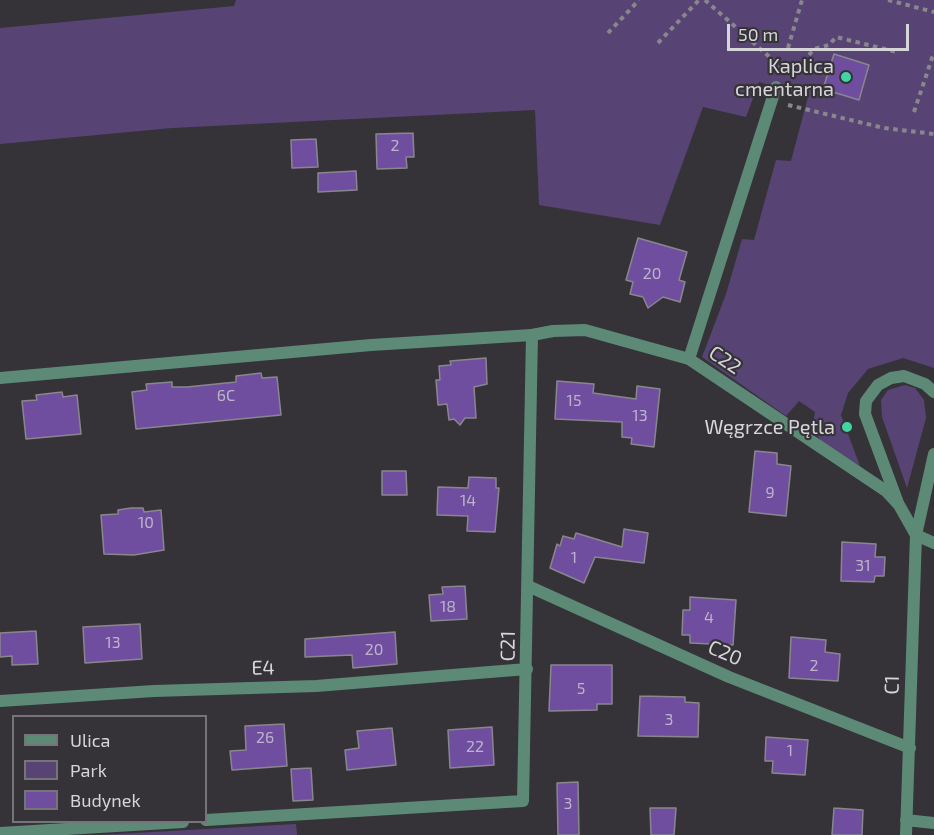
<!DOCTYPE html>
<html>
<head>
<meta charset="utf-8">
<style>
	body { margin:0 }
	#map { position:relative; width:934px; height:835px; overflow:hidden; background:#353338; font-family:"Exo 2",sans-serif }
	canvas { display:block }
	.legend { position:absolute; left:12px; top:715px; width:195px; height:108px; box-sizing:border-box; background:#353338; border:2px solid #757478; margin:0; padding:8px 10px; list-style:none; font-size:18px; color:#d6d5d8 }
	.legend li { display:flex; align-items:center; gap:12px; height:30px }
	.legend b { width:30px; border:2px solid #757478 }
	.scale { position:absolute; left:727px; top:24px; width:182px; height:27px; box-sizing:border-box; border:3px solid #d6d5d8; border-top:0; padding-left:8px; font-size:18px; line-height:21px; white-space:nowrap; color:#d6d5d8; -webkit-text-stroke:4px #353338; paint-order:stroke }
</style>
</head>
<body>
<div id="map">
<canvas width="934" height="835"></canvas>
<ul class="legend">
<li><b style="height:8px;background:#5d8a76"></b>Ulica</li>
<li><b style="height:16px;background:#574474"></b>Park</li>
<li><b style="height:16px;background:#704e9f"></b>Budynek</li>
</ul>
<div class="scale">50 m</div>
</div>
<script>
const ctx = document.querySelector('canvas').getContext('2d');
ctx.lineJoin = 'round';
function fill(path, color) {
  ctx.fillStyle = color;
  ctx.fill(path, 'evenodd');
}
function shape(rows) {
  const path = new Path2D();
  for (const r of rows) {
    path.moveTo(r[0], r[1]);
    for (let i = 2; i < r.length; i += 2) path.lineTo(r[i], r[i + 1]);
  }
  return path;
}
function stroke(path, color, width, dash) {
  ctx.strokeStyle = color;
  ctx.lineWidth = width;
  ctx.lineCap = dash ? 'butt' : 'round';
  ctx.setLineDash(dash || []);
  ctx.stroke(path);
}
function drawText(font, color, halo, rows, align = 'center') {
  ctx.font = font + ' "Exo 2",sans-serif';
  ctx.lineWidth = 4.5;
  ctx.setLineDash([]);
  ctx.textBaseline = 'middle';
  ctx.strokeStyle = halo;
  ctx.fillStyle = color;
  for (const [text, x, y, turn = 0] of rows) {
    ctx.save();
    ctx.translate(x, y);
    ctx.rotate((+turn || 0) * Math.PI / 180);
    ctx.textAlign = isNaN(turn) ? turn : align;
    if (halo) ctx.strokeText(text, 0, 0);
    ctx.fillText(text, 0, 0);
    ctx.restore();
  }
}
const green = shape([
	[236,0,934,0,934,368,903,358,868,369,848,393,841,415,860,466,824,445,812,429,815,412,799,401,786,416,702,357,726,294,742,239,754,240,776,160,791,161,808,97,759,82,746,117,703,107,660,225,539,205,535,110,172,128,0,144,0,28,234,6],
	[905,385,915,388,924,400,926,418,907,488,882,417,881,400,888,390],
	[296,824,297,835,99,835]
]);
const building = shape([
	[834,54,869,65,859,100,823,89,834,54],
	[413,133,414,157,406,157,407,168,377,169,376,134,413,133],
	[316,139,318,167,292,168,291,140,316,139],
	[356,171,357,190,318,192,318,173,356,171],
	[638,238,687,252,679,280,685,282,680,302,663,297,648,308,643,297,630,294,633,282,626,280,638,238],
	[486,358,487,384,474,387,476,418,465,418,460,425,454,419,449,420,447,404,438,405,436,380,440,380,439,366,451,365,450,361,486,358],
	[261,373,262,378,277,377,281,415,136,429,132,392,147,390,146,384,172,382,172,387,187,387,236,382,236,376,261,373],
	[557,381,594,384,593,393,636,399,637,386,660,389,654,447,631,444,632,438,622,437,622,422,555,419,557,381],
	[62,392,63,397,77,395,81,434,26,439,22,401,37,400,36,395,62,392],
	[755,451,777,453,777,464,791,466,786,516,749,512,755,451],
	[382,471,406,471,407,495,382,495,382,471],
	[469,477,496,478,496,488,499,488,495,532,467,531,468,516,437,515,438,487,468,488,469,477],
	[131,508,143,508,144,512,161,510,164,550,134,555,104,554,101,515,118,514,118,510,131,508],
	[624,529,648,533,644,563,595,557,584,583,550,568,557,544,560,546,563,536,574,539,576,533,622,547,624,529],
	[842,542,876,544,875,557,885,557,884,576,875,576,874,582,841,581,842,542],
	[465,586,467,619,431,621,429,595,443,594,442,587,465,586],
	[690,597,736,600,733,645,690,643,690,635,682,635,683,610,690,610,690,597],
	[140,624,142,659,85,663,83,627,140,624],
	[36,631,38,664,12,665,12,656,0,657,0,633,36,631],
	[395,632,397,664,353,668,352,655,305,657,305,639,395,632],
	[791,637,826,640,825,652,840,654,838,681,789,678,791,637],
	[551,665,612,665,612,704,597,704,597,710,549,711,551,665],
	[640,696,685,697,685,702,699,703,698,737,638,736,640,696],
	[284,724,287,766,232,770,230,751,246,750,245,726,284,724],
	[492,727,494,765,450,768,448,730,492,727],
	[392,728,396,765,347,770,345,750,359,748,357,731,392,728],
	[766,737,808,740,805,775,772,773,773,761,765,761,766,737],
	[311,768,313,800,293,801,291,769,311,768],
	[578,782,579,835,558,835,557,783,578,782],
	[650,808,676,808,674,835,651,835,650,808],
	[834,808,863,810,862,835,832,835,834,808]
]);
const path = shape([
	[705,0,782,68],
	[888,0,934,12],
	[608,33,639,0],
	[658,43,699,0],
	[788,48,802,0],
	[809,55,814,49,829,45,836,37,897,52],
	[788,105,884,128,934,134],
	[914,112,934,52]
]);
const service = shape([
	[0,378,371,345,532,335],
	[898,503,865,414,866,401,878,385,891,378,904,376,925,384,934,392],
	[916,535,934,454]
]);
const minor = shape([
	[776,87,689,359,886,491,899,505,916,535,934,543],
	[528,586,729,677,910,748],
	[0,701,154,691,316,686,527,669],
	[206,820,523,801,532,335,553,331,585,330,689,359],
	[906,820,934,823],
	[0,833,183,822],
	[906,835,916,535]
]);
const markers = [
	[846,77,6,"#42d4a1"],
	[847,427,6,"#42d4a1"]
];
const numberNames = [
	["2",395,146],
	["20",652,274],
	["6C",226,396],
	["15",574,401],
	["13",640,416],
	["9",770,493],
	["14",468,501],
	["10",146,523],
	["1",574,558],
	["31",863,566],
	["18",448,607],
	["4",709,618],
	["13",113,643],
	["20",374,650],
	["2",814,666],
	["5",581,689],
	["3",669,720],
	["26",265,738],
	["22",475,747],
	["1",790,751],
	["3",568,804]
];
const poiNames = [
	["Kaplica",834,66],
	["cmentarna",834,89],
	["Węgrzce Pętla",835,427]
];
const streetNames = [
	["C22",725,360,34],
	["C21",508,646,-89],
	["C20",725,653,23],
	["E4",263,668,-1],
	["C1",892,685,-89]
];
fill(green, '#574474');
fill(building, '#704e9f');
stroke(building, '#89878d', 1.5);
stroke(path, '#88878b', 4, [4.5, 4.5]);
stroke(service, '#5d8a76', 12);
stroke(minor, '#5d8a76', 12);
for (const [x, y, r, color] of markers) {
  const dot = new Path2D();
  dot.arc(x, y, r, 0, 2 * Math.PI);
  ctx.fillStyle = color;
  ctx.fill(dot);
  stroke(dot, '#353338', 2);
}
drawText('16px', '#bcb3ca', null, numberNames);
drawText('20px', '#d6d5d8', '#353338', poiNames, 'right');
drawText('20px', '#d6d5d8', '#353338', streetNames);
</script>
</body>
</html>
